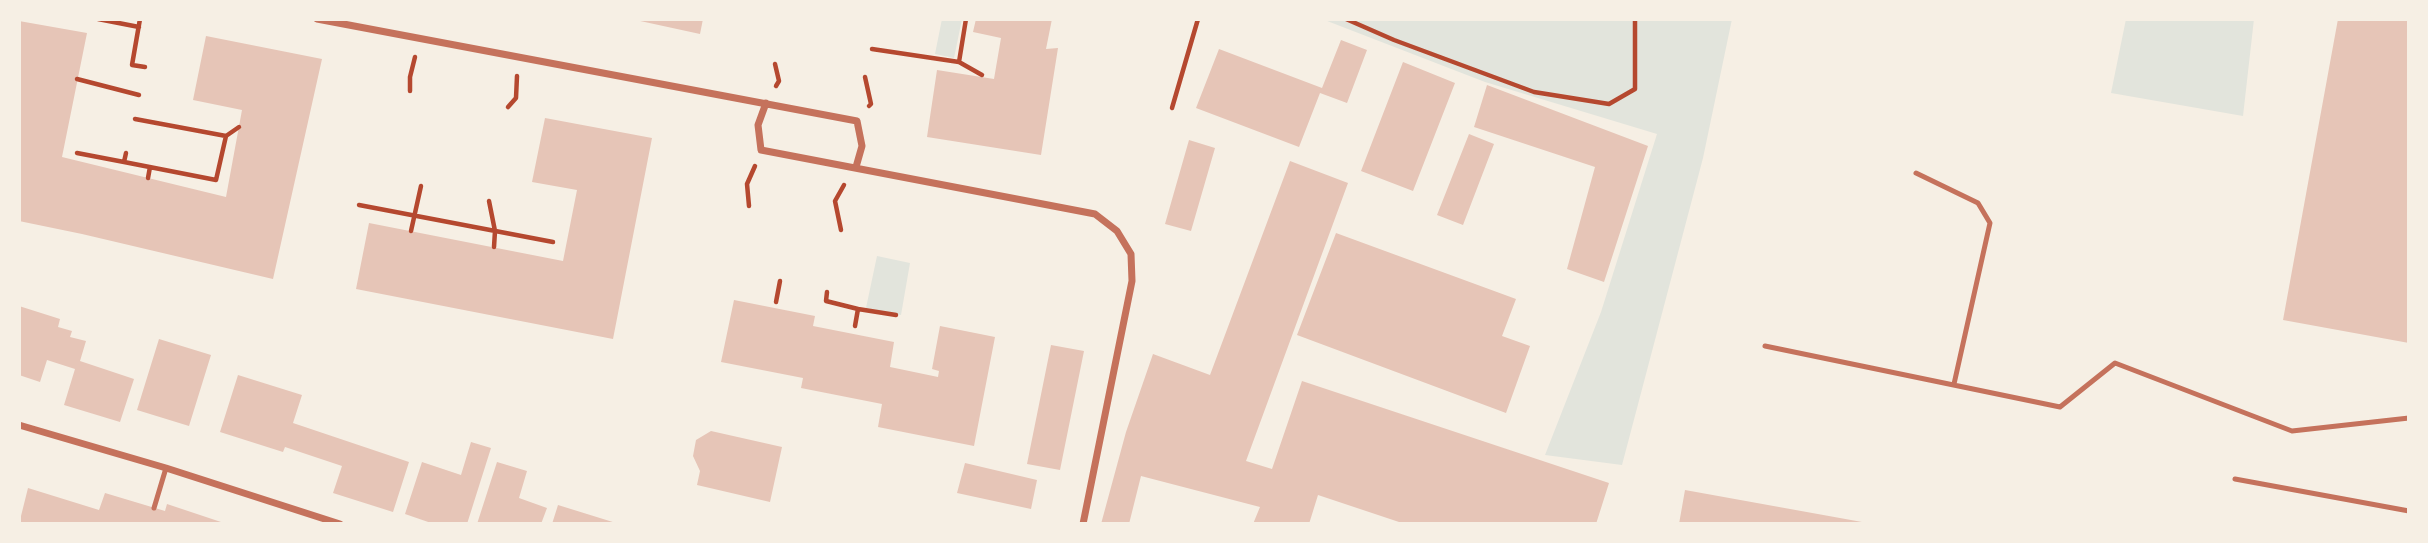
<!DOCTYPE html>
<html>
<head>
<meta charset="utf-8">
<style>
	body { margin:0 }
	#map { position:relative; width:2428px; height:543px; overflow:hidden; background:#f6efe4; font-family:Helvetica,sans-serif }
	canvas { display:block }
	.frame { position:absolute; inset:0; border:21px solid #f6efe4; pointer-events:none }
</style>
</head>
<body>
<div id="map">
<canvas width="2428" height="543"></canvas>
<div class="frame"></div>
</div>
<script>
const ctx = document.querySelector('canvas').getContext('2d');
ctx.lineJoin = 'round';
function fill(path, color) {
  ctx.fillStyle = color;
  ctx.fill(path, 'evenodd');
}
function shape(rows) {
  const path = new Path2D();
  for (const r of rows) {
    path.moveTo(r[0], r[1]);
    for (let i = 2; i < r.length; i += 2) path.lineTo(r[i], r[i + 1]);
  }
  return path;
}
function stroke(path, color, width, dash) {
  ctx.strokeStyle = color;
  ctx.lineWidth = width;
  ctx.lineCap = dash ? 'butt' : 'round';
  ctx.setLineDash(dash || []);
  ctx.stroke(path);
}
const green = shape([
	[942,19,962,19,954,58,935,54],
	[1322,19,1732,19,1703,158,1622,465,1545,455,1601,312,1657,134,1485,82],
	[2126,19,2254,19,2243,116,2111,93],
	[877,256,910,263,901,315,866,308]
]);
const building = shape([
	[631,19,703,19,700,34],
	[976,19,1052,19,1046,49,1058,48,1041,155,927,137,937,70,994,79,1001,38,973,32],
	[2338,19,2409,19,2409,343,2283,320],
	[19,21,87,33,62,157,226,197,242,110,193,100,206,36,322,59,273,279,82,234,19,221],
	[1341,40,1367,50,1347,103,1320,93,1299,147,1196,108,1219,49,1322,88],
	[1403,62,1455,83,1413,191,1361,171],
	[1487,85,1648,146,1604,282,1567,269,1595,167,1474,127],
	[545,118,652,138,613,339,356,289,369,223,563,261,577,190,532,182],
	[1469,134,1494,144,1463,225,1437,215],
	[1189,140,1215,148,1191,231,1165,224],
	[1290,161,1348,183,1246,461,1272,469,1302,381,1609,483,1596,524,1405,524,1318,495,1309,524,1253,524,1260,507,1141,476,1129,524,1101,524,1126,432,1153,354,1210,375],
	[1336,233,1516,299,1502,336,1530,346,1506,413,1297,335],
	[734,300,815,316,813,326,894,342,890,367,938,377,939,371,932,369,940,326,995,337,974,446,878,427,882,404,801,388,803,378,721,362],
	[19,306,60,319,58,327,72,331,70,337,86,341,80,361,134,379,120,422,64,405,75,369,47,360,40,382,19,375],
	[159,339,211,355,189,426,137,410],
	[1051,345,1084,351,1060,470,1027,464],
	[238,375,302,395,293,423,409,462,393,512,333,493,342,466,285,447,283,452,220,432],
	[711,431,782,447,770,502,697,485,700,471,693,456,696,440],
	[471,442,491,448,467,524,434,524,405,514,422,462,461,475],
	[497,462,527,471,519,498,547,508,541,524,477,524],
	[965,463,1037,480,1031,509,957,493],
	[28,488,99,510,105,493,165,511,167,504,227,524,19,524],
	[1685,490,1862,522,1862,524,1679,524],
	[558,505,616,523,616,524,552,524]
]);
const path = shape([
	[98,19,139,27],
	[140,19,132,65,145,67],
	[1346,19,1394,40,1534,92,1609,104,1635,89,1635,19],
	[872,49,959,62,982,75],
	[959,62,966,19],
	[775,64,779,81,776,86],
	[865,77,871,104,869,106],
	[77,79,139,95],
	[410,91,410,77,415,57],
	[508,107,516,98,517,76],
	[1172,108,1198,19],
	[135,119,226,136,239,127],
	[77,153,124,162],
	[126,153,124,162,216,180,226,136],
	[148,178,150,167],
	[489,201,495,231,494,247],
	[359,205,553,242],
	[749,206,747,184,755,166],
	[841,230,835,201,844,185],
	[411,231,421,186],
	[827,292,826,301,858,309,855,326],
	[776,302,780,281],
	[858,309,896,315]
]);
const service = shape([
	[1916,173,1978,203,1990,223,1954,384],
	[1765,346,2060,407,2115,363,2292,431,2409,418],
	[2235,479,2409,511],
	[154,508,166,468]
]);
const minor = shape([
	[317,19,857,121,862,146,856,167],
	[766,103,758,125,761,150,1095,214,1117,231,1131,254,1132,281,1083,524],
	[19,425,166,468,340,524]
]);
fill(green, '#e2e4dc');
fill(building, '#e6c5b7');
stroke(path, '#b5482f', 4.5);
stroke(service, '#c5725c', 5);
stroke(minor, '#c5725c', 7);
</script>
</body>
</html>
